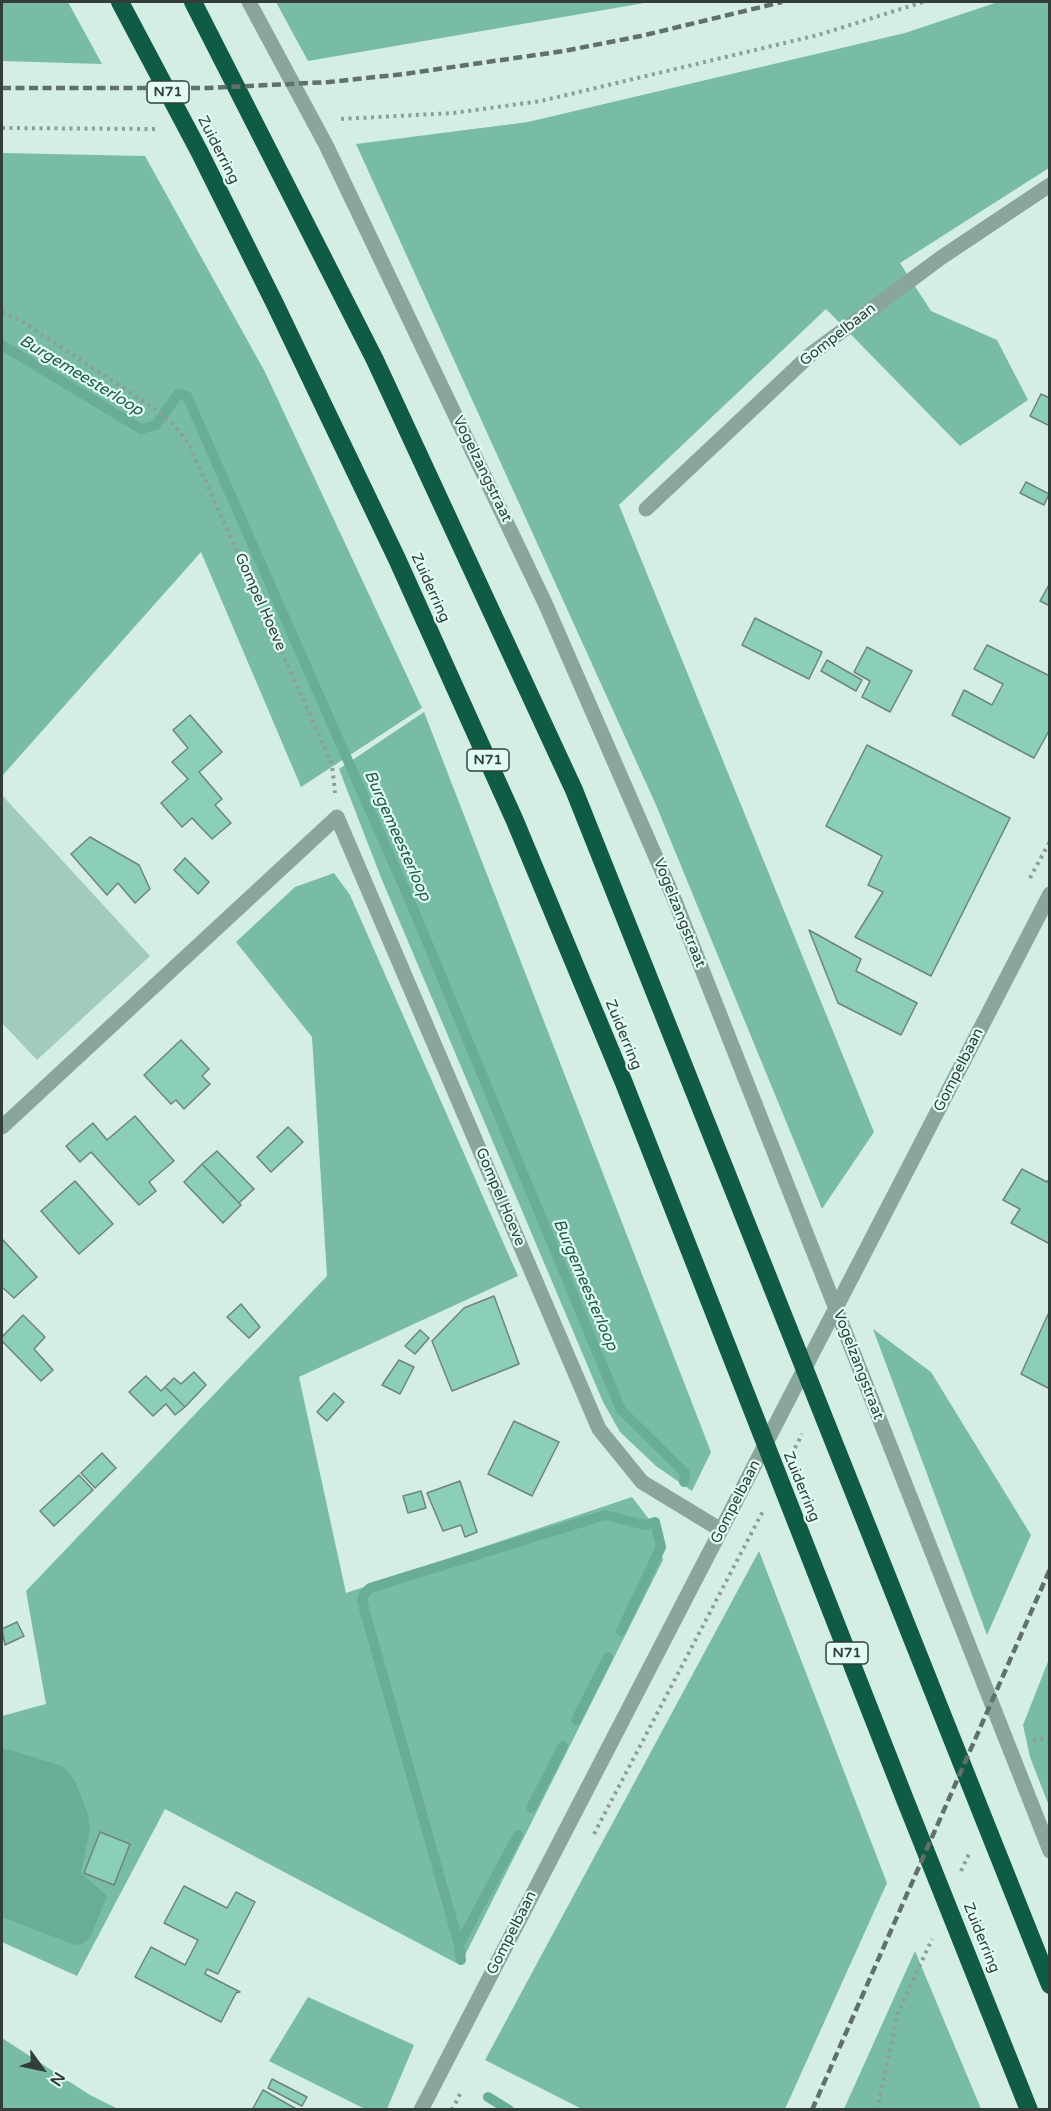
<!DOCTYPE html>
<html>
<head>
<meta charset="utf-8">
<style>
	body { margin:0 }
	#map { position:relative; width:1051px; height:2111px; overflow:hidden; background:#d4eee4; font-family:"Varela Round",sans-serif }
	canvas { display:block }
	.frame { position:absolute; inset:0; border:3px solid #333e39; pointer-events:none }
	.north { position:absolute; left:12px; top:2039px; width:60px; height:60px; -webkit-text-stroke:4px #e1fcf1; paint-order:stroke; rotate:123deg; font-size:16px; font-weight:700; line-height:24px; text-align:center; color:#333e39 }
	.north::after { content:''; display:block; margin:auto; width:21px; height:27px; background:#333e39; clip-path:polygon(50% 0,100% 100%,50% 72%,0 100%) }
</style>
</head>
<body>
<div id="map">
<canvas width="1051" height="2111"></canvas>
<div class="frame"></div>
<div class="north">N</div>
</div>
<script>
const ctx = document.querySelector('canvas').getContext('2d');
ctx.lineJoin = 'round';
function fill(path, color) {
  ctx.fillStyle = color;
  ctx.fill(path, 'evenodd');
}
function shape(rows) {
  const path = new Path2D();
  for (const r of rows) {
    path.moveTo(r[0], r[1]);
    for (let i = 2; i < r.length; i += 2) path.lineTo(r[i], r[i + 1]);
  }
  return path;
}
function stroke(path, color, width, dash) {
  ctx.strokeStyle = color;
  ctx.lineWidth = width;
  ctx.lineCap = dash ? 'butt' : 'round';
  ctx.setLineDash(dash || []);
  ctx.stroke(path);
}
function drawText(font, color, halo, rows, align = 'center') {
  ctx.font = font + ' "Varela Round",sans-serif';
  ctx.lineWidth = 4.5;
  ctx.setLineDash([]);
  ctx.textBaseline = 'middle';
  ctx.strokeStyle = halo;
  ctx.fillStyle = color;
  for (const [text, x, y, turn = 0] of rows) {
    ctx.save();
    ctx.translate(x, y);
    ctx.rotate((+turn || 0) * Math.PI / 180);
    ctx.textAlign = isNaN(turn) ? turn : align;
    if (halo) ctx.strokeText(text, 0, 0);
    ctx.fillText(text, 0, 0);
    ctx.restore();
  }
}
const green = shape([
	[2,795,150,956,37,1060,2,1023]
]);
const forest = shape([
	[2,2,68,2,102,64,2,61],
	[276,2,650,2,308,61],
	[998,2,1049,2,1049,168,900,263,931,311,997,340,1028,400,960,446,826,309,619,505,874,1132,822,1209,656,805,356,144,528,122,905,33],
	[2,153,145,156,265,372,422,708,301,787,201,552,2,776],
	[424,712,711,1452,692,1491,656,1466,620,1432,603,1402,382,880,339,769],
	[334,873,350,895,518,1276,299,1377,346,1593,632,1497,655,1527,663,1560,460,1965,165,1809,77,1976,2,1942,2,1716,46,1704,26,1591,327,1276,312,1037,236,942,295,887],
	[873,1329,931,1372,1031,1535,987,1635],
	[759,1551,887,1883,785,2109,582,2109,485,2060],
	[1049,1659,1049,1806,1030,1757,1023,1725],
	[915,1951,981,2109,844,2109],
	[308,1997,414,2045,387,2109,365,2109,269,2061],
	[2,2038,90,2095,118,2109,2,2109]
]);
const water = shape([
	[2,1749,11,1750,64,1767,75,1781,88,1814,90,1830,81,1873,107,1896,90,1938,82,1944,75,1945,2,1917]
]);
const stream = shape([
	[2,345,141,429,156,425,178,394,187,396,413,908,621,1410,685,1473,684,1482],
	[576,1720,608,1657],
	[531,1808,563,1746],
	[459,1945,362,1601,364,1594,370,1588,605,1515,645,1525,655,1522,661,1547,621,1631],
	[461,1960,459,1945,518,1835],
	[488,2097,509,2110]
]);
const building = shape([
	[1041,394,1050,398,1050,426,1030,416,1041,394],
	[1026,482,1049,494,1044,505,1020,493,1026,482],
	[1050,583,1050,606,1040,601,1050,583],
	[755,618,822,652,809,679,742,645,755,618],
	[987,645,1050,676,1050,729,1034,758,952,715,964,690,992,705,1003,684,974,669,987,645],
	[867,647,912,671,890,712,862,697,870,681,854,672,867,647],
	[827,660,862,680,856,691,821,671,827,660],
	[190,715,222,752,199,772,222,799,215,805,231,823,212,839,192,818,182,827,161,803,188,779,172,762,188,748,173,730,190,715],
	[867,745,1010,818,931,976,855,937,883,892,868,885,882,856,826,826,867,745],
	[90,837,139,865,150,889,135,903,118,883,107,895,71,854,90,837],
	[185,858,209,882,198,894,174,870,185,858],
	[809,930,861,959,856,971,917,1003,901,1035,838,1003,809,930],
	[181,1040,209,1069,202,1076,210,1084,184,1109,176,1100,171,1104,144,1075,181,1040],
	[135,1116,174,1161,149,1182,156,1191,139,1205,91,1152,80,1162,66,1146,93,1123,107,1140,135,1116],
	[288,1127,303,1142,271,1172,257,1157,288,1127],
	[217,1151,254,1189,239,1203,202,1164,217,1151],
	[202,1164,241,1205,223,1223,184,1182,202,1164],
	[1022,1169,1047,1182,1050,1178,1050,1244,1011,1223,1020,1209,1003,1200,1022,1169],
	[75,1181,113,1224,79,1254,41,1211,75,1181],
	[2,1239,37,1277,14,1298,2,1287,2,1239],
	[494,1296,519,1364,452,1391,432,1341,464,1308,494,1296],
	[241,1304,260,1327,249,1338,227,1317,241,1304],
	[1050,1310,1050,1389,1021,1374,1050,1310],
	[23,1315,45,1337,34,1349,53,1370,41,1381,2,1341,2,1337,23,1315],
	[420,1330,429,1338,415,1354,405,1346,420,1330],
	[399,1360,414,1367,400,1394,382,1385,399,1360],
	[194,1372,206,1385,185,1407,165,1387,174,1378,181,1384,194,1372],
	[146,1376,161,1391,165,1387,185,1407,175,1415,166,1404,153,1416,129,1392,146,1376],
	[334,1393,344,1402,327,1421,317,1412,334,1393],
	[514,1421,559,1442,532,1496,488,1474,514,1421],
	[102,1453,116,1468,95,1488,81,1473,102,1453],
	[79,1475,93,1490,54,1526,40,1511,79,1475],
	[460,1481,477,1532,465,1537,461,1525,443,1531,427,1493,460,1481],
	[421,1491,426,1508,408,1513,403,1496,421,1491],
	[17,1622,24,1636,5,1645,2,1629,17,1622],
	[100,1832,130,1844,114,1885,84,1873,100,1832],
	[184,1886,227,1908,236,1892,255,1902,218,1974,207,1969,205,1974,240,1992,236,1993,221,2022,135,1977,151,1947,185,1965,198,1940,164,1923,184,1886],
	[272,2079,307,2097,302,2106,268,2088,272,2079],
	[263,2090,298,2110,252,2110,263,2090]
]);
const path = shape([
	[341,119,453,113,541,101,818,35,923,2],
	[2,128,159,129],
	[2,312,18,319,154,408,171,422,188,442,332,764,335,793],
	[1030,878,1050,841],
	[795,1448,802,1434],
	[1033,1741,1050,1737],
	[594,1834,763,1511],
	[961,1871,969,1854],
	[452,2110,460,2094],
	[877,2110,898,2013,932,1939]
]);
const minor = shape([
	[249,2,326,145,545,603,675,901,1050,1851],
	[646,509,811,354,942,257,1050,185],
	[2,1127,337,817,599,1429,642,1482,721,1530],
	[421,2110,1050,894]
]);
const highway = shape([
	[120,2,199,151,275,304,397,559,515,821,624,1083,906,1802,1029,2110],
	[193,2,375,360,574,790,1050,1985]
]);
const rail = shape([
	[2,88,208,88,329,82,404,74,564,51,641,36,782,2],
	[812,2110,1050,1569]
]);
const shields = [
	[168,92,42],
	[488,760,42],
	[847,1653,42]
];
const shieldNames = [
	["N71",168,92],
	["N71",488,760],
	["N71",847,1653]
];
const streetNames = [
	["Zuiderring",218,150,63],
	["Gompelbaan",838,335,-38],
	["Vogelzangstraat",482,469,64],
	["Zuiderring",430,588,66],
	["Gompel Hoeve",260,602,66],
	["Vogelzangstraat",679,913,68],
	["Zuiderring",623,1035,68],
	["Gompelbaan",959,1070,-63],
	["Gompel Hoeve",500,1197,67],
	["Vogelzangstraat",858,1365,69],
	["Zuiderring",801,1487,68],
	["Gompelbaan",736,1502,-63],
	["Gompelbaan",512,1933,-63],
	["Zuiderring",981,1938,68]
];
const waterNames = [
	["Burgemeesterloop",81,376,31],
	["Burgemeesterloop",397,836,66],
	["Burgemeesterloop",585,1285,67]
];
fill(green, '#a2cbbb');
fill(forest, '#78bda3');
fill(water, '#69ad94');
stroke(stream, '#69ad94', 10);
fill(building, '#8bd0b6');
stroke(building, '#6d857b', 1.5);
stroke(path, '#8b9f97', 4, [3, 4.5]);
stroke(minor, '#8aa69b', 15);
stroke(highway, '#0f5b46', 18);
stroke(rail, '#61706a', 4.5, [9, 4.5]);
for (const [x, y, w] of shields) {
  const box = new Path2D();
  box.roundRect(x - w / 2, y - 11, w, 22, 4.5);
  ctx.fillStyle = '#e1fcf1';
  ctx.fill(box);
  stroke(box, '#333e39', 1.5);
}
drawText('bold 14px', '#333e39', null, shieldNames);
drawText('15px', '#333e39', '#e1fcf1', streetNames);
drawText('italic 16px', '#235a48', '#e1fcf1', waterNames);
</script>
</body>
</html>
